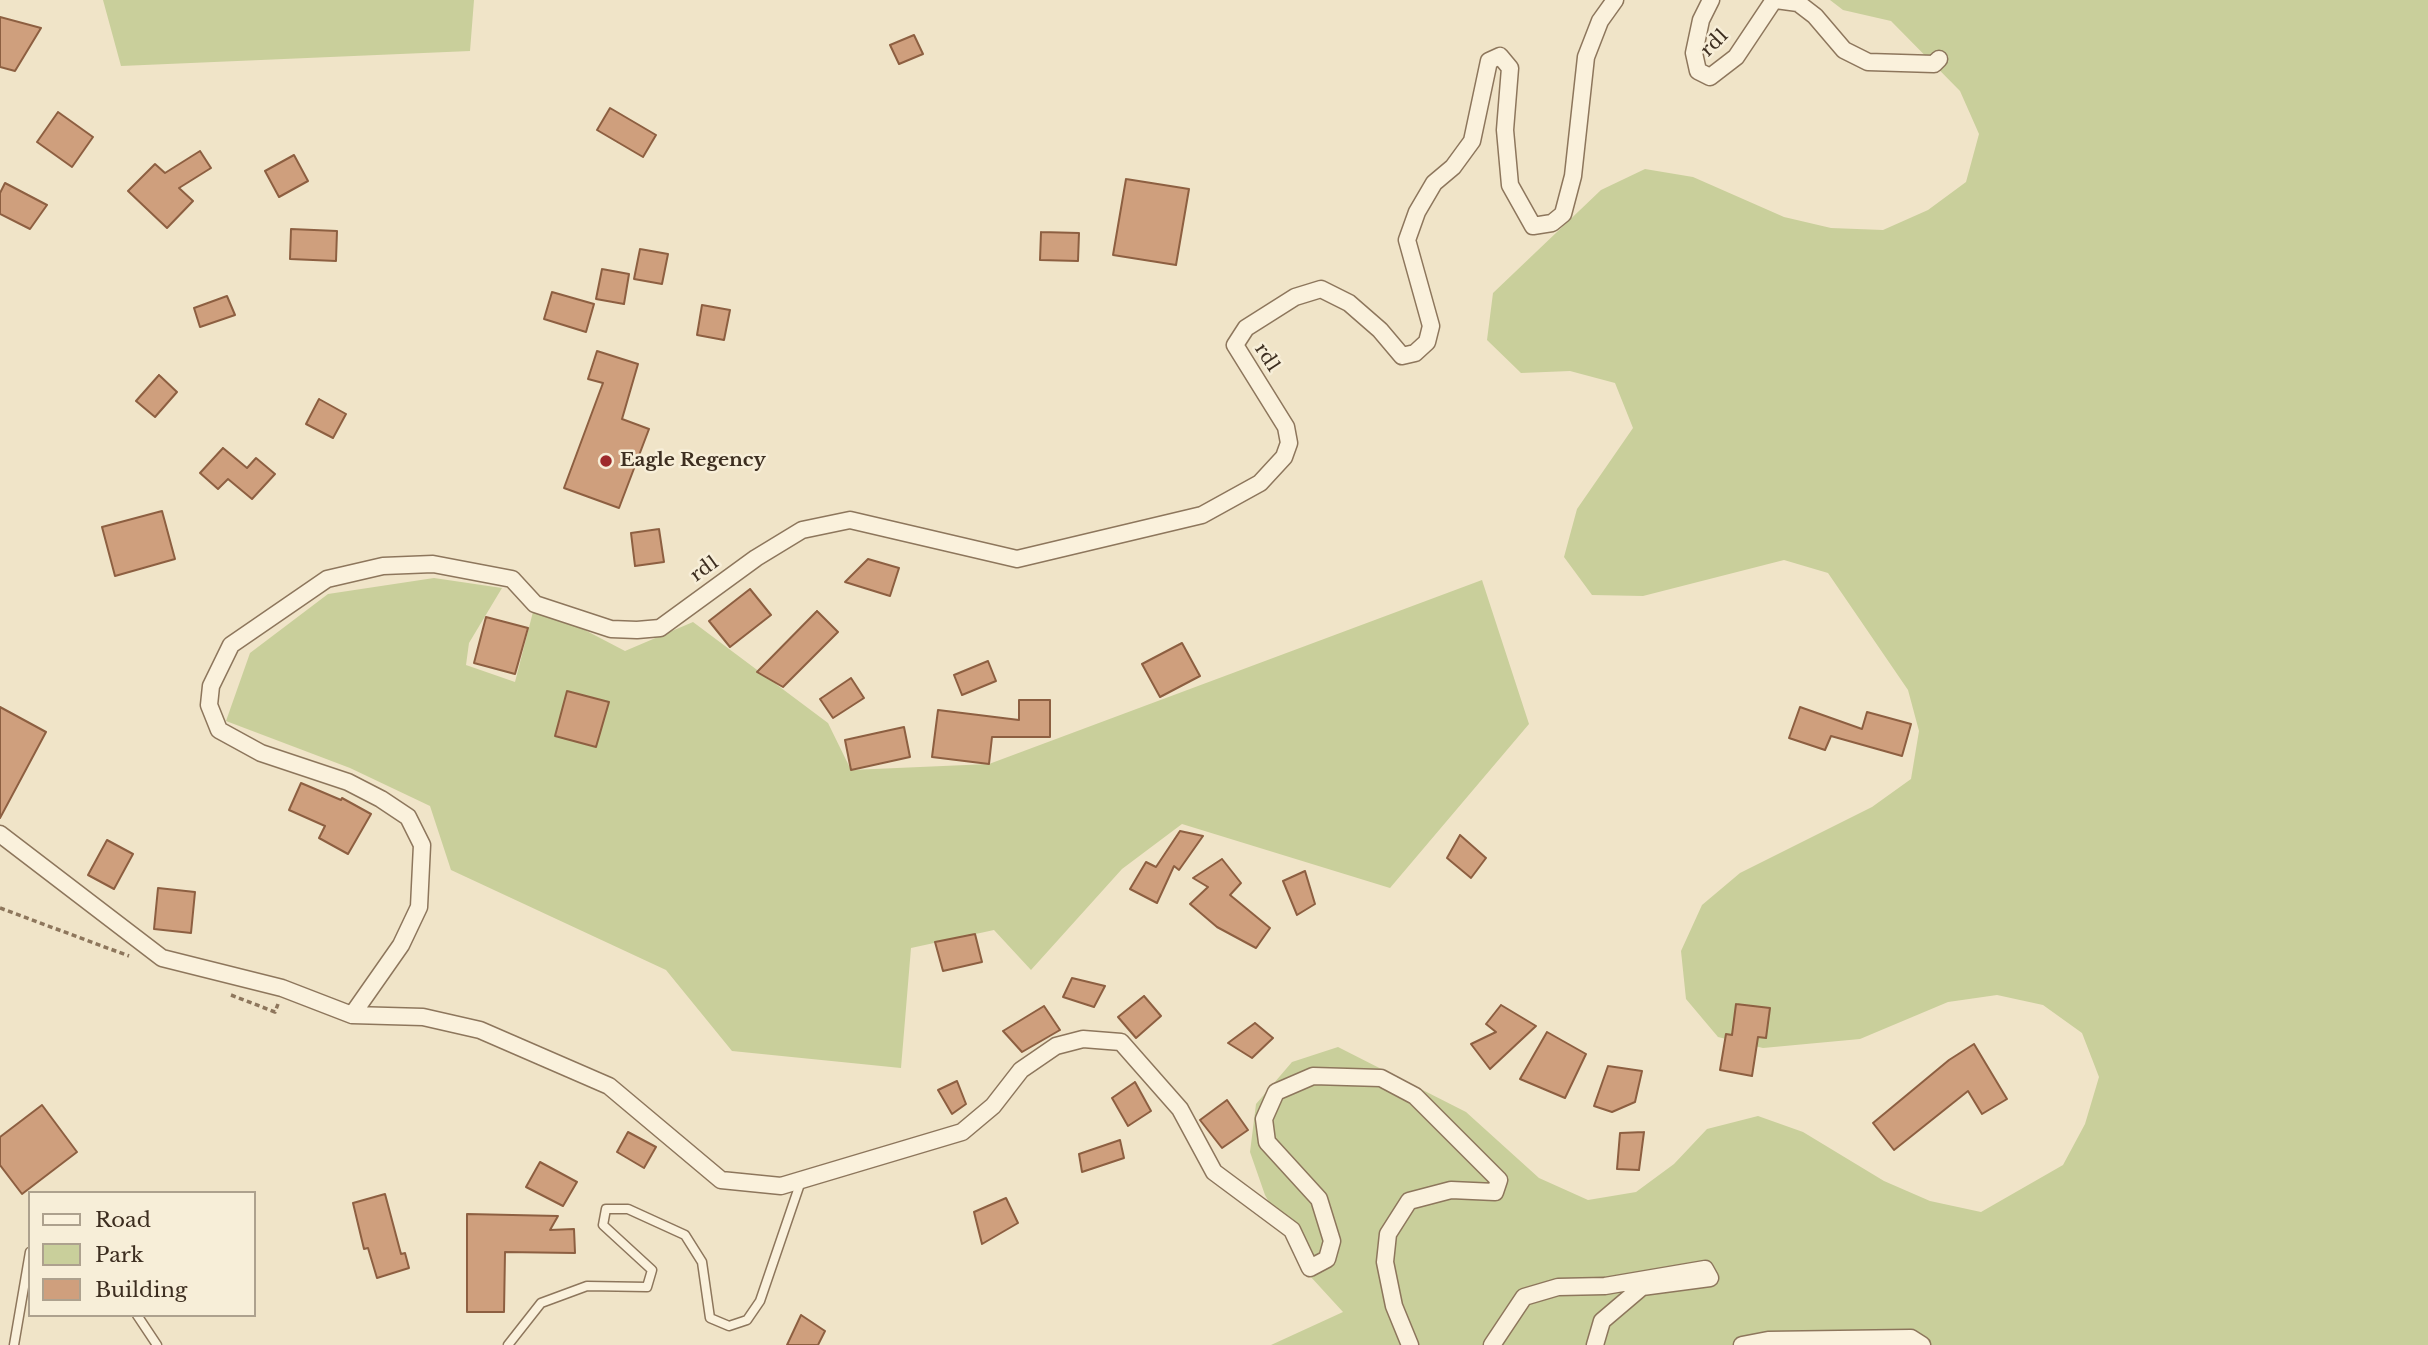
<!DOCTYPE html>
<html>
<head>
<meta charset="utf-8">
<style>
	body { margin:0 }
	#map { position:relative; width:2428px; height:1345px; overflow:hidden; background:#f0e4c8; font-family:"Libre Baskerville",serif }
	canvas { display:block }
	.legend { position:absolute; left:28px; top:1191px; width:228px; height:126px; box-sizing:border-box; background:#f7eed8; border:2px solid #ada18e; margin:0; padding:9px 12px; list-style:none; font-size:21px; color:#3d2e20 }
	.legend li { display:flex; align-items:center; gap:14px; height:35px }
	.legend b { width:35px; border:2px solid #ada18e }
</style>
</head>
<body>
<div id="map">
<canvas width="2428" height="1345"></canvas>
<ul class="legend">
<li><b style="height:9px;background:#faf1dc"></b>Road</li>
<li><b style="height:19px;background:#c9cf9b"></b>Park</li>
<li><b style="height:19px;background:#cf9f7d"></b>Building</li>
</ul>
</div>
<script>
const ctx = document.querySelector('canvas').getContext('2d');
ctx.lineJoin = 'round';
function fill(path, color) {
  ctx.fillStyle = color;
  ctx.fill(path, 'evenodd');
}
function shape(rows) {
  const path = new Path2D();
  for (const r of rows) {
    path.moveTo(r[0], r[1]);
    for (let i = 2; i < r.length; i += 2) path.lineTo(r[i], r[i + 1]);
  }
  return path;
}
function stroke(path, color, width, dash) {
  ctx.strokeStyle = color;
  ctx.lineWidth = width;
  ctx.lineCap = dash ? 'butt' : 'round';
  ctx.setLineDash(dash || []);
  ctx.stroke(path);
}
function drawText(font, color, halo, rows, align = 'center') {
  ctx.font = font + ' "Libre Baskerville",serif';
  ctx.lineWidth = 5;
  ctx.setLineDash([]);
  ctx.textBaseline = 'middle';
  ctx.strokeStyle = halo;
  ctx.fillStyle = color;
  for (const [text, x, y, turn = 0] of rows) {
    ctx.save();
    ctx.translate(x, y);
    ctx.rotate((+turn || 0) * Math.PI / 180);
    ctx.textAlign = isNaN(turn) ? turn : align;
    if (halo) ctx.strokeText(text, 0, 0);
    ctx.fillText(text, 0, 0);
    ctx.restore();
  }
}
const green = shape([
	[103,0,474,0,470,51,121,66],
	[1830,0,2428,0,2428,1345,1271,1345,1343,1312,1310,1276,1265,1195,1250,1152,1256,1104,1292,1062,1338,1047,1466,1112,1539,1178,1588,1200,1636,1192,1674,1164,1707,1129,1758,1116,1803,1132,1884,1181,1930,1201,1981,1212,2063,1165,2085,1124,2099,1077,2082,1033,2043,1005,1997,995,1948,1002,1860,1039,1763,1048,1718,1037,1686,999,1681,951,1702,905,1740,873,1872,807,1911,779,1919,731,1908,690,1828,573,1784,560,1643,596,1592,595,1564,557,1577,509,1633,428,1615,383,1570,371,1521,373,1487,340,1493,293,1601,190,1645,169,1693,177,1784,217,1831,228,1883,230,1928,210,1966,182,1979,134,1960,91,1891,21,1843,10],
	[434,578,502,588,469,643,466,665,515,682,535,604,625,651,693,622,828,723,851,770,989,764,1482,580,1529,724,1390,888,1182,824,1122,869,1031,970,994,930,911,948,901,1068,732,1051,666,970,451,870,430,806,350,768,226,721,250,653,328,594]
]);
const building = shape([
	[0,17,41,28,15,71,0,67,0,17],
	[914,35,923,54,899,64,890,45,914,35],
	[610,108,656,135,643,157,597,130,610,108],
	[58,112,93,137,72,167,37,142,58,112],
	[200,151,211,168,179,188,193,201,167,228,128,191,155,164,165,173,200,151],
	[294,155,308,181,279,197,265,171,294,155],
	[1126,179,1189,189,1176,265,1113,255,1126,179],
	[5,183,47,205,30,229,0,214,0,193,5,183],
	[291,229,337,231,336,261,290,259,291,229],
	[1041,232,1079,233,1078,261,1040,260,1041,232],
	[640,249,668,254,662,284,634,279,640,249],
	[602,269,629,274,624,304,596,299,602,269],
	[552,292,594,304,586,332,544,319,552,292],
	[227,296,235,315,200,327,194,308,227,296],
	[702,305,730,310,724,340,697,335,702,305],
	[597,351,638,364,622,419,649,429,619,508,564,488,603,383,588,379,597,351],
	[159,375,177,392,155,417,136,401,159,375],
	[319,399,346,414,333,438,306,424,319,399],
	[223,448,247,468,256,458,275,474,252,499,228,479,218,489,200,473,223,448],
	[162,511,175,559,115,576,102,527,162,511],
	[659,529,664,562,635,566,631,533,659,529],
	[868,559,899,568,890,596,845,582,868,559],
	[750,589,771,615,730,647,709,621,750,589],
	[817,611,838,632,783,687,757,672,817,611],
	[486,617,528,628,515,674,474,663,486,617],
	[1182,643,1200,676,1160,697,1142,664,1182,643],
	[988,661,996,681,962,695,954,675,988,661],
	[851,678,864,698,833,718,820,699,851,678],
	[567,691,609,702,596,747,555,736,567,691],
	[1019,700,1050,700,1050,737,992,737,989,764,932,757,938,710,1019,720,1019,700],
	[0,707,46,732,0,818,0,707],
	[1800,707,1862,729,1867,712,1911,724,1902,756,1831,736,1825,750,1789,738,1800,707],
	[904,727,910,757,851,770,845,740,904,727],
	[301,783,341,800,342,798,371,814,348,854,319,838,325,826,289,810,301,783],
	[1180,831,1203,836,1179,870,1174,866,1157,903,1130,889,1146,862,1156,867,1180,831],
	[1460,835,1486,858,1471,878,1447,858,1460,835],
	[107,840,133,854,114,889,88,875,107,840],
	[1222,859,1241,883,1230,895,1270,928,1256,948,1217,927,1190,904,1208,887,1193,878,1222,859],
	[1305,871,1315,904,1297,915,1283,881,1305,871],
	[158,888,195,892,191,933,154,929,158,888],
	[975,934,982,962,943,971,935,942,975,934],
	[1072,978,1105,986,1094,1007,1063,997,1072,978],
	[1144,996,1161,1016,1136,1038,1118,1017,1144,996],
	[1736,1004,1770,1008,1766,1038,1758,1037,1752,1076,1720,1070,1726,1034,1732,1035,1736,1004],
	[1501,1005,1536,1026,1490,1069,1471,1044,1496,1032,1486,1024,1501,1005],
	[1044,1006,1060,1030,1022,1052,1003,1031,1044,1006],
	[1255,1023,1273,1038,1252,1058,1228,1043,1255,1023],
	[1547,1032,1586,1054,1565,1098,1520,1079,1547,1032],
	[1974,1044,2007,1099,1982,1114,1968,1091,1894,1150,1873,1123,1949,1060,1974,1044],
	[1608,1066,1642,1071,1635,1102,1612,1112,1594,1106,1608,1066],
	[957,1081,966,1104,952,1114,938,1090,957,1081],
	[1135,1082,1151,1111,1128,1126,1112,1098,1135,1082],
	[1227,1100,1248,1130,1222,1148,1200,1120,1227,1100],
	[42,1105,77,1152,22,1194,0,1165,0,1137,42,1105],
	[628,1132,656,1147,644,1168,617,1152,628,1132],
	[1644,1132,1639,1170,1617,1169,1620,1133,1644,1132],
	[1120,1140,1124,1158,1082,1172,1079,1154,1120,1140],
	[540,1162,577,1182,563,1206,526,1187,540,1162],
	[385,1194,401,1254,405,1253,409,1268,377,1278,368,1248,364,1249,353,1203,385,1194],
	[1006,1198,1018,1223,982,1244,974,1212,1006,1198],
	[467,1214,558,1216,550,1230,574,1229,575,1253,505,1252,504,1312,467,1312,467,1214],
	[801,1315,825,1331,818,1345,787,1345,801,1315]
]);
const path = shape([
	[0,908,129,956],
	[231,995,275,1012,278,1004]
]);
const service = shape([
	[137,1315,157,1345],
	[14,1345,30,1252],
	[508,1345,541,1303,587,1286,647,1287,652,1270,603,1225,606,1209,628,1209,685,1235,702,1262,710,1318,729,1326,747,1320,760,1301,801,1181]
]);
const minor = shape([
	[1711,0,1701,20,1694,53,1698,71,1710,77,1736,57,1774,0],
	[1776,0,1798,3,1815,16,1844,50,1868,62,1934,64,1939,59],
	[0,834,162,958,282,988,352,1015,423,1017,480,1030,609,1086,721,1180,781,1186,962,1132,993,1106,1021,1070,1056,1046,1083,1039,1121,1042,1180,1109,1214,1172,1292,1230,1310,1268,1327,1259,1332,1241,1319,1199,1267,1142,1264,1119,1276,1092,1313,1076,1381,1078,1415,1096,1499,1180,1495,1192,1451,1190,1409,1201,1388,1234,1385,1262,1394,1306,1410,1345],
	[352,1015,401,945,419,907,422,845,408,817,381,799,348,782,261,753,219,730,209,705,211,686,231,645,327,579,383,566,433,564,512,579,535,604,611,629,637,630,660,628,756,558,802,530,850,520,1017,559,1202,515,1260,483,1284,457,1289,443,1286,427,1235,345,1246,328,1295,297,1321,289,1349,303,1380,330,1402,356,1415,353,1427,342,1431,326,1407,240,1417,212,1434,183,1453,167,1472,141,1489,61,1500,56,1510,68,1505,130,1510,185,1533,226,1552,223,1563,214,1573,176,1586,57,1600,21,1615,0],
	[1492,1345,1524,1297,1558,1287,1605,1286,1705,1269,1710,1278,1642,1287,1602,1321,1595,1345],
	[1742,1345,1768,1340,1911,1338,1922,1345]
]);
const markers = [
	[606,461,7,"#9e2a2b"]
];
const streetNames = [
	["rd1",1715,43,-45],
	["rd1",1267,358,57],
	["rd1",705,569,-36]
];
const poiNames = [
	["Eagle Regency",620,461]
];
fill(green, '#c9cf9b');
fill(building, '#cf9f7d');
stroke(building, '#8d5f41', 2);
stroke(service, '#8d765c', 11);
stroke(minor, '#8d765c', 19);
stroke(path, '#8d765c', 3.5, [5, 3.5]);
stroke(service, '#faf1dc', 8);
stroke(minor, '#faf1dc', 16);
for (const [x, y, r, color] of markers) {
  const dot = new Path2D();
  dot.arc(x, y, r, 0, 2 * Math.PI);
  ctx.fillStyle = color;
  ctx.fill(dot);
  stroke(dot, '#f7eed8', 2.5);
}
drawText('19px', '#3d2e20', '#f7eed8', streetNames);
drawText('bold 19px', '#3d2e20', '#f7eed8', poiNames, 'left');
</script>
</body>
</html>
